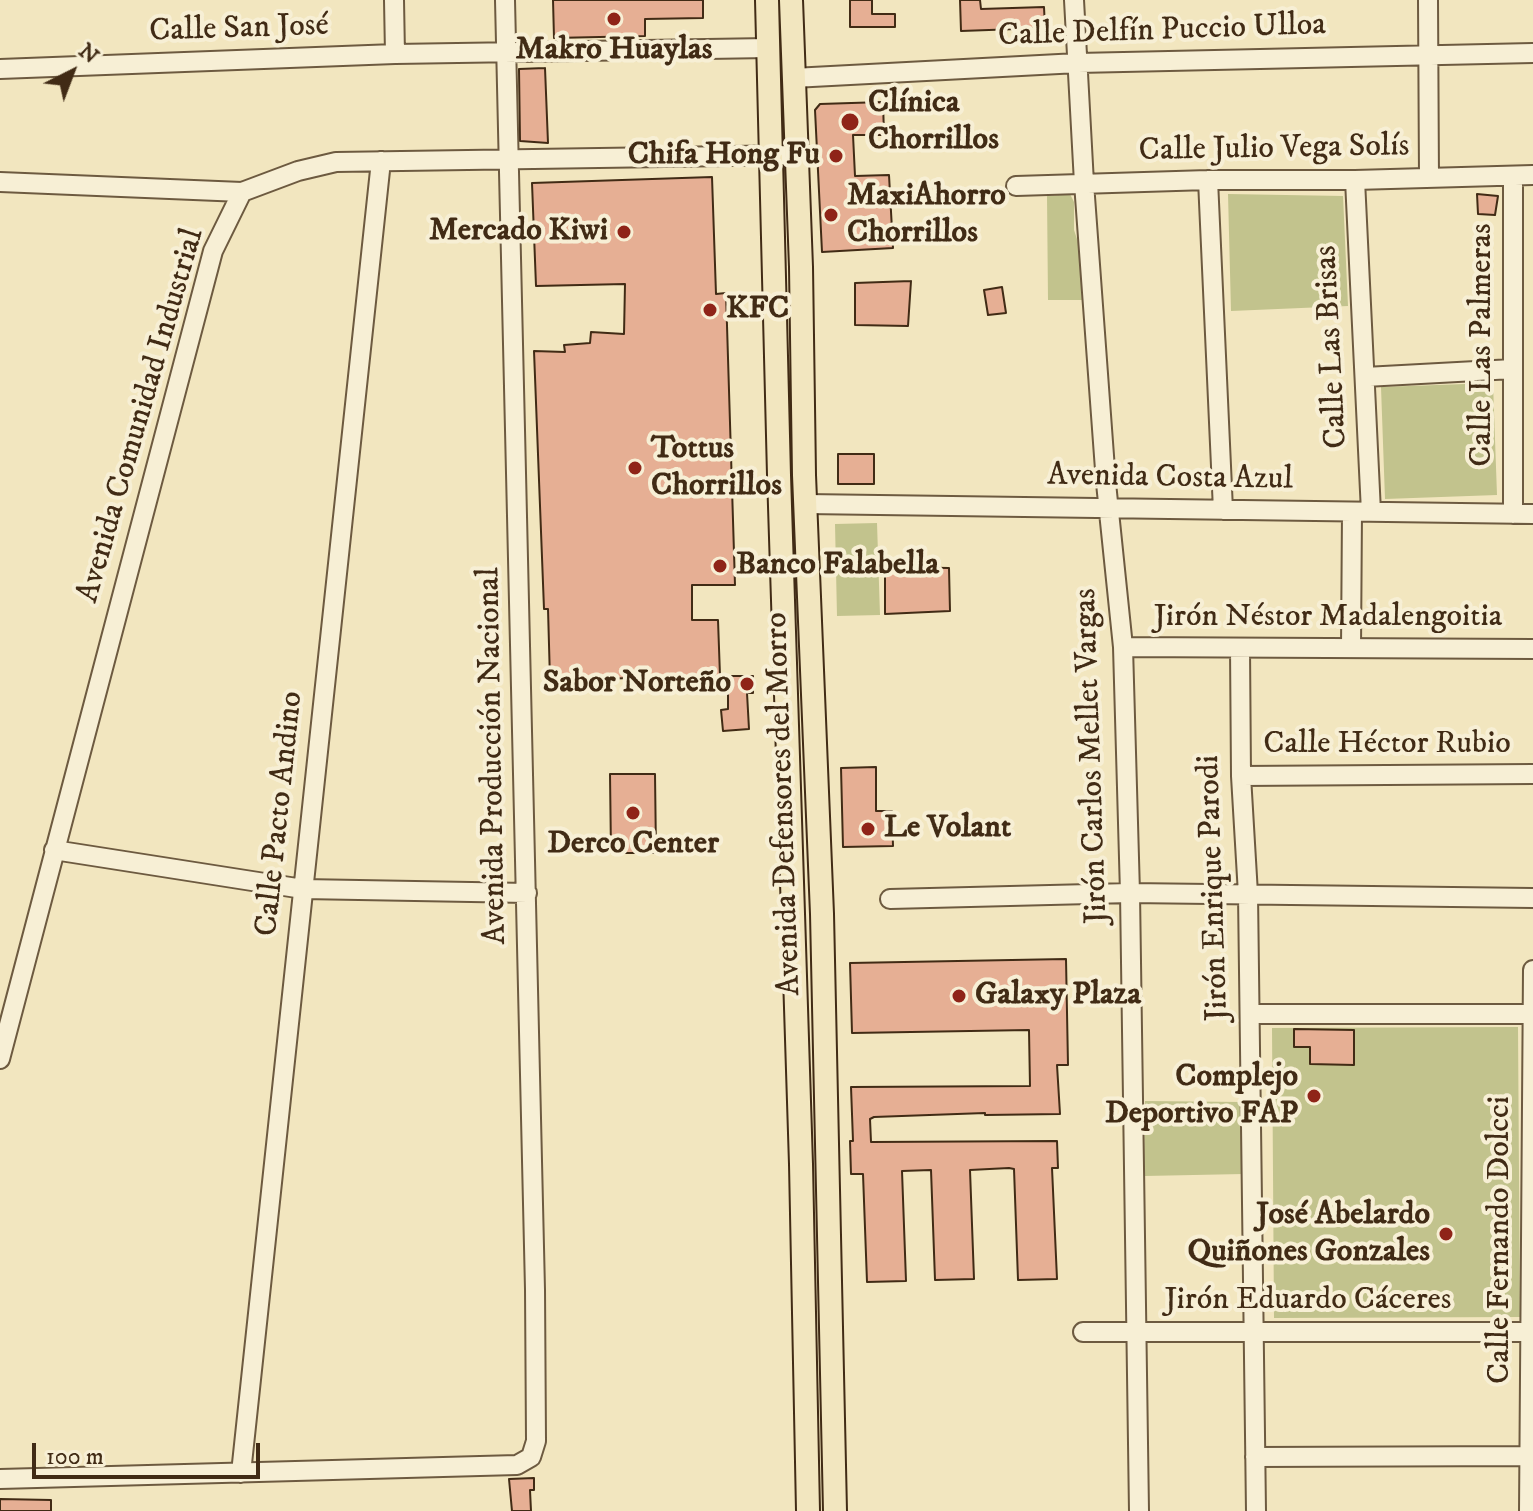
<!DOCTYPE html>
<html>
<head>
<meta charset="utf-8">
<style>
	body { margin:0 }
	#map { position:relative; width:1533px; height:1511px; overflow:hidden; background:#f2e6bf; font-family:"IM FELL DW Pica",serif }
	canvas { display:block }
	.north { position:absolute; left:32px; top:32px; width:80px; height:80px; -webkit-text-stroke:6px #f7efd5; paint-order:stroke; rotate:42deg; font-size:22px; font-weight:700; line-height:32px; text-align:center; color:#412b15 }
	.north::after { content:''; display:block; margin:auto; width:28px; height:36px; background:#412b15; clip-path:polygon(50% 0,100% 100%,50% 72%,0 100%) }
	.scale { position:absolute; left:32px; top:1443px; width:228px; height:36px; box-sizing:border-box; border:4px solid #412b15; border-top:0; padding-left:10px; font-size:24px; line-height:28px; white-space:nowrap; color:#412b15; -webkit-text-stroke:6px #f7efd5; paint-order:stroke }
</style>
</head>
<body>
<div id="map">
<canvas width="1533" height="1511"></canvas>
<div class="north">N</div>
<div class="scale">100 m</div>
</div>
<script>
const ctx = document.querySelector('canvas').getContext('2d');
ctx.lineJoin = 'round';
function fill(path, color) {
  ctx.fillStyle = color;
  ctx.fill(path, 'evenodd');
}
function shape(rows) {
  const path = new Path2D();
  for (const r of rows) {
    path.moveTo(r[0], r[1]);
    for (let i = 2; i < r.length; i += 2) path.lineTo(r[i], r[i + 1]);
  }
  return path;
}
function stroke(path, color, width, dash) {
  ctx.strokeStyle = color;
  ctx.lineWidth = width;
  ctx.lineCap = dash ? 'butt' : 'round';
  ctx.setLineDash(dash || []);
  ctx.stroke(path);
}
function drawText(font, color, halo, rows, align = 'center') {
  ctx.font = font + ' "IM FELL DW Pica",serif';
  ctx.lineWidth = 8;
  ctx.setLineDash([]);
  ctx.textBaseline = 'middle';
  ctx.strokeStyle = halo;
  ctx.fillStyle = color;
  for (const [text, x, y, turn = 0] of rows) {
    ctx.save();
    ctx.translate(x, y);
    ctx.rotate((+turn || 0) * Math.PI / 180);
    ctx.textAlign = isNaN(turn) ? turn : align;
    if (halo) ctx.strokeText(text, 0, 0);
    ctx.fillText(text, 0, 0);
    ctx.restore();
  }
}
const green = shape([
	[1070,194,1074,202,1074,230,1079,245,1082,300,1048,300,1047,196],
	[1228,194,1343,196,1348,306,1231,311],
	[1493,383,1497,495,1385,499,1381,387],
	[877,523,880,615,837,616,835,524],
	[1518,1027,1520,1317,1274,1318,1272,1028],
	[1145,1101,1241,1102,1243,1174,1144,1176]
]);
const building = shape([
	[553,0,703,0,703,18,645,19,645,36,554,38,553,0],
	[850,0,872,0,872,14,895,14,895,27,850,27,850,0],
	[960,0,980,0,981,9,1044,7,1045,28,961,31,960,0],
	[545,68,548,143,520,141,519,69,545,68],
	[883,102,884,135,853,135,855,176,889,175,893,248,822,252,815,110,820,104,883,102],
	[712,177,716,294,726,293,735,585,692,585,692,620,718,620,720,676,550,680,548,609,544,609,534,351,565,352,564,345,590,343,591,332,624,334,625,284,536,286,532,183,712,177],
	[1477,194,1498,196,1495,215,1478,214,1477,194],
	[911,281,908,326,855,325,855,283,911,281],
	[1002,287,1006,313,988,315,984,290,1002,287],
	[838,454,874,454,874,484,838,484,838,454],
	[885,567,949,568,950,611,885,614,885,567],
	[728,676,753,676,753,693,747,693,749,729,723,731,721,710,728,709,728,676],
	[876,767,876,811,892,811,893,846,843,847,841,768,876,767],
	[610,774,655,774,656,853,611,853,610,774],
	[1066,959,1068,1065,1057,1065,1060,1114,985,1115,985,1113,874,1117,870,1119,871,1142,1057,1141,1058,1168,1052,1168,1057,1279,1018,1280,1014,1169,1009,1168,970,1170,974,1279,935,1280,931,1170,902,1171,906,1281,867,1282,863,1174,851,1174,850,1141,853,1141,851,1087,1030,1086,1029,1030,852,1033,850,963,1066,959],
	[1294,1029,1354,1030,1354,1065,1310,1064,1310,1047,1294,1047,1294,1029],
	[534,1478,534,1490,530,1490,531,1511,512,1511,509,1479,534,1478],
	[0,1499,51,1500,51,1511,0,1511,0,1499]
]);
const minor = shape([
	[394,0,395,54],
	[1074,0,1084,183,1106,483,1123,647,1130,893,1139,1511],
	[1428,0,1429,178],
	[0,69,395,54,769,48],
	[793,78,1078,63,1533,53],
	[1208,180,1223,510],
	[1355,180,1371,512],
	[0,182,242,192,298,171,336,162,796,155],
	[1016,186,1208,180,1355,180,1533,175],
	[1365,377,1513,369],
	[806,504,1533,514],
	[1513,514,1513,176],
	[1123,647,1533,649],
	[1240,648,1241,776,1248,894,1256,1511],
	[1351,648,1352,512],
	[1241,776,1533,774],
	[54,850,303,889,527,893],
	[890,899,1130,893,1533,898],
	[1250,1014,1533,1014],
	[0,1059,213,251,242,192],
	[1083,1332,1533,1332],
	[1255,1457,1530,1456],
	[241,1473,381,161],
	[0,1479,517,1465,531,1457,536,1441,535,1289,505,0],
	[1529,1511,1533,970]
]);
const major = shape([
	[767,0,779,475,801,1164,808,1511],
	[791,0,801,267,804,475,822,914,835,1511]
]);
const markers = [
	[614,19,8,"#8f2418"],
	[850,122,10,"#8f2418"],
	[836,156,8,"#8f2418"],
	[831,215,8,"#8f2418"],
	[624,232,8,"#8f2418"],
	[710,310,8,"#8f2418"],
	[635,468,8,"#8f2418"],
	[720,566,8,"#8f2418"],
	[747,684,8,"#8f2418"],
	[633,813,8,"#8f2418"],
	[868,829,8,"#8f2418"],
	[959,996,8,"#8f2418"],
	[1314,1096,8,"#8f2418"],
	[1446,1234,8,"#8f2418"]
];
const streetNames = [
	["Calle San José",239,30,-2],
	["Calle Delfín Puccio Ulloa",1162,32,-2],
	["Calle Julio Vega Solís",1274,150,-1],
	["Calle Las Palmeras",1483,345,-90],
	["Calle Las Brisas",1333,347,-93],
	["Avenida Comunidad Industrial",142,416,-74],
	["Avenida Costa Azul",1170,479,1],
	["Jirón Néstor Madalengoitia",1328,618],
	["Calle Héctor Rubio",1387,745],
	["Avenida Producción Nacional",494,756,-91],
	["Jirón Carlos Mellet Vargas",1093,756,-92],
	["Avenida Defensores del Morro",785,804,-92],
	["Calle Pacto Andino",281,814,-84],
	["Jirón Enrique Parodi",1215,888,-92],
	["Calle Fernando Dolcci",1501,1240,-90],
	["Jirón Eduardo Cáceres",1308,1301]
];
const poiNames = [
	["Makro Huaylas",614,51,"center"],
	["Clínica",868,104],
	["Chorrillos",868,141],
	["Chifa Hong Fu",820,156,"right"],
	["MaxiAhorro",847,197],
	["Chorrillos",847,234],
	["Mercado Kiwi",608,232,"right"],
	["KFC",726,310],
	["Tottus",651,450],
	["Chorrillos",651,487],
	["Banco Falabella",736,566],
	["Sabor Norteño",731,684,"right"],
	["Le Volant",884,829],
	["Derco Center",633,845,"center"],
	["Galaxy Plaza",975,996],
	["Complejo",1298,1078,"right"],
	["Deportivo FAP",1298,1115,"right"],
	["José Abelardo",1430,1216,"right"],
	["Quiñones Gonzales",1430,1253,"right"]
];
fill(green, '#c2c38d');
fill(building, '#e6af94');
stroke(building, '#412b15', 2);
stroke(minor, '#6d5a40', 22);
stroke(major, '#412b15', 26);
stroke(minor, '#f7efd5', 18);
stroke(major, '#f2e6bf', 22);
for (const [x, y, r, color] of markers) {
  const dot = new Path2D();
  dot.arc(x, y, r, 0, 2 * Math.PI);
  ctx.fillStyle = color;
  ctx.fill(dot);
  stroke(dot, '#f7efd5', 3);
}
drawText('32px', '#412b15', '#f7efd5', streetNames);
drawText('bold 32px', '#412b15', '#f7efd5', poiNames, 'left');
</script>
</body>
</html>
